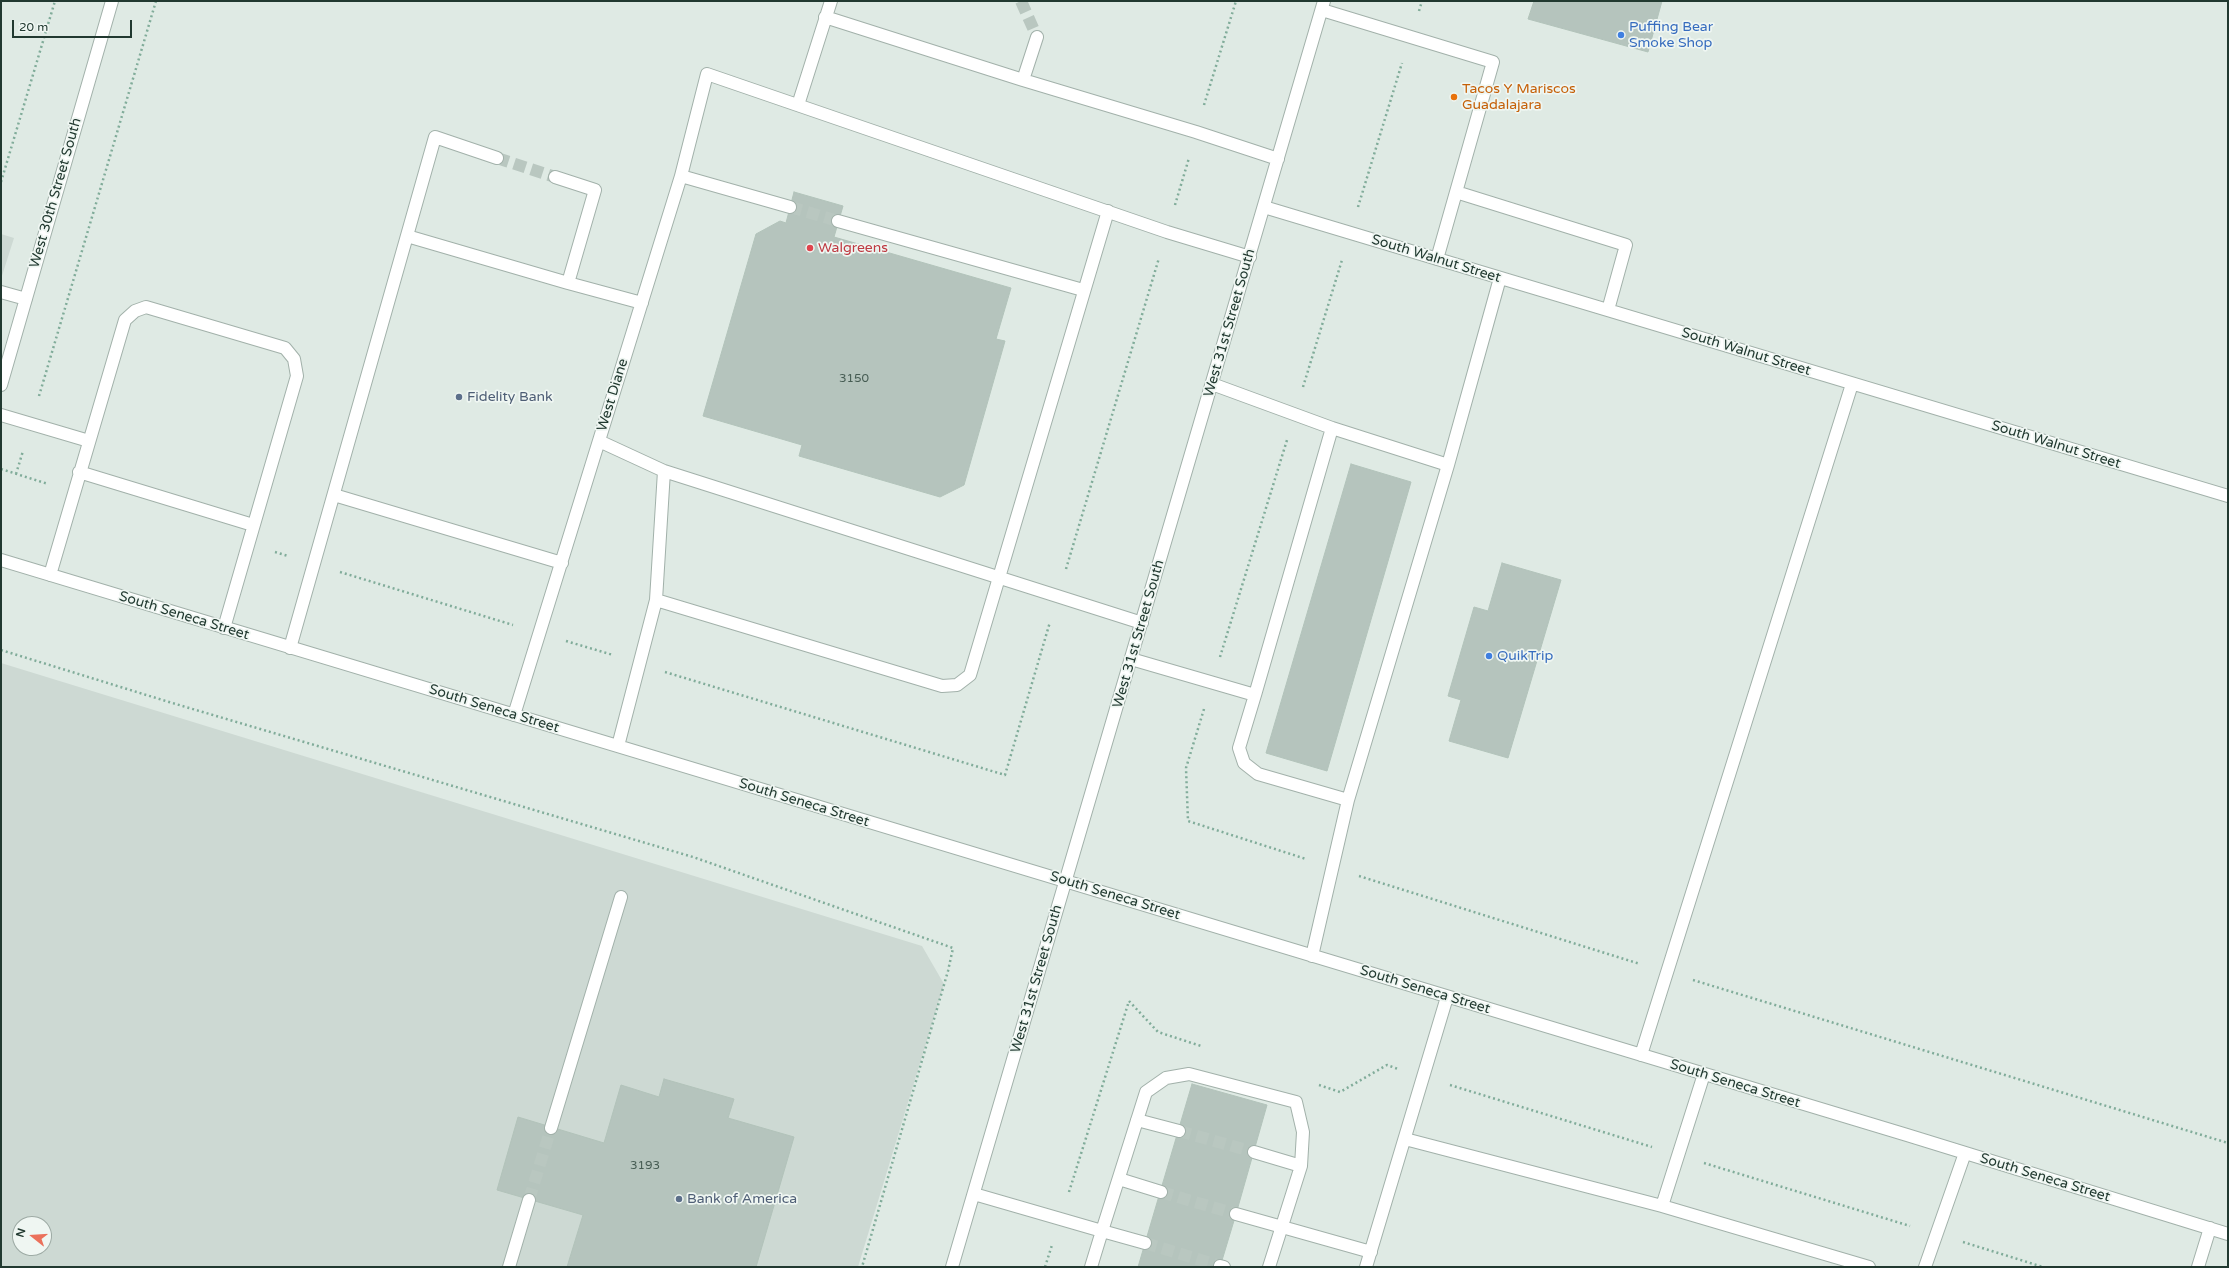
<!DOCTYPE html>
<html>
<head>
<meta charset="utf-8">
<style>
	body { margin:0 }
	#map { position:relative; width:2229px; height:1268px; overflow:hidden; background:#dfeae4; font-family:"Varela Round",sans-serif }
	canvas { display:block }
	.frame { position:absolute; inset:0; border:2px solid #213930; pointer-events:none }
	.north { position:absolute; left:12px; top:1216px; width:40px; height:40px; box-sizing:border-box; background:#eff6f2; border:1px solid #9daaa4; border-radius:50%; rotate:287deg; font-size:11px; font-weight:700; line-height:16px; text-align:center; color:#213930 }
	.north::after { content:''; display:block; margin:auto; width:14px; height:18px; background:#eb715c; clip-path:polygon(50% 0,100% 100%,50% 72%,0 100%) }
	.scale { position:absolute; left:12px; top:20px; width:120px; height:18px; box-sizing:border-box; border:2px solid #213930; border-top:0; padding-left:5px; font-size:12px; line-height:14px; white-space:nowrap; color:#213930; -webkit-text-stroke:3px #eff6f2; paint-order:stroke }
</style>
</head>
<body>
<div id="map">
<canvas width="2229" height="1268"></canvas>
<div class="frame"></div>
<div class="north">N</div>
<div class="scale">20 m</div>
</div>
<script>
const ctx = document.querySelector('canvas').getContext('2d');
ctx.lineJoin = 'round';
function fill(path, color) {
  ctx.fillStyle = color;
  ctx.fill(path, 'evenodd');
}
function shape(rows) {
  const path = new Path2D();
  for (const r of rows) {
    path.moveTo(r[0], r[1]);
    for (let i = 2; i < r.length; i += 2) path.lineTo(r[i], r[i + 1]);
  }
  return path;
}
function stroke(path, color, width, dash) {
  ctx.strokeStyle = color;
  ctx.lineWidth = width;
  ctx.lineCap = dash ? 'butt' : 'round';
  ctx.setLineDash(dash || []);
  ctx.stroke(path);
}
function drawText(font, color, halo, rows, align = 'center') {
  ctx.font = font + ' "Varela Round",sans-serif';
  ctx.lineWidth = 3.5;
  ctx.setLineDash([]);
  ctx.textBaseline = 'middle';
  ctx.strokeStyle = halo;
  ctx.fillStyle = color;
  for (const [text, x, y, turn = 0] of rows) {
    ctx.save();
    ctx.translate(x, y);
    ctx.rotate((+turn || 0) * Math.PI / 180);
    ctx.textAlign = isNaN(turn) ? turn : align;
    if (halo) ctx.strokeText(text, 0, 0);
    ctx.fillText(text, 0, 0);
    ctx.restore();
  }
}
const built = shape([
	[1,234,14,238,1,279],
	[1,663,922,946,944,984,858,1267,1,1267],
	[20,1224,44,1224,44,1248,20,1248]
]);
const building = shape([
	[1534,1,1662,1,1648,52,1528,19,1534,1],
	[794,192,843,206,834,237,1011,288,996,339,1005,341,964,485,940,497,799,456,802,445,703,416,756,234,780,221,786,223,794,192],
	[1351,464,1411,482,1327,771,1266,753,1351,464],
	[1502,563,1561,580,1508,758,1449,741,1461,700,1448,696,1474,607,1488,611,1502,563],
	[664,1079,734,1099,728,1118,794,1137,756,1267,567,1267,583,1215,497,1190,518,1117,604,1143,621,1085,659,1097,664,1079],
	[1192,1084,1267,1105,1236,1214,1220,1267,1138,1267,1192,1084]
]);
const minorTunnel = shape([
	[1021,1,1037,37],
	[497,158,555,177],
	[790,207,838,221],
	[1179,1131,1254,1152],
	[1161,1192,1236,1214],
	[529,1200,551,1128],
	[1145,1243,1220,1266]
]);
const path = shape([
	[1419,11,1422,1],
	[1204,105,1236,1],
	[1,182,55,1],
	[1175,205,1189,158],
	[1358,207,1402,63],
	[1303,387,1342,260],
	[39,396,156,1],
	[1,469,48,484],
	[16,474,23,451],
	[275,552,288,556],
	[1066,569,1159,258],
	[340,572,513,625],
	[566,641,613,655],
	[1,650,169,702,693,857,953,948,948,971,862,1267],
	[1220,657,1287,440],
	[665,672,1005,775,1050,622],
	[1204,709,1186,768,1188,821,1306,859],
	[1359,876,1640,964],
	[1693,980,2228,1143],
	[1129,1001,1158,1032,1201,1046],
	[1319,1085,1340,1092,1387,1065,1398,1069],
	[1450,1085,1652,1147],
	[1704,1163,1910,1226],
	[1069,1192,1129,1001],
	[1963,1242,2043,1267],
	[1045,1267,1052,1245]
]);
const minor = shape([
	[1322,10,1493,62,1437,259],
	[825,17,1023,80,1037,37],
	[1023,80,1196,132,1278,159],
	[798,105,831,1],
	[681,176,790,207],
	[555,177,595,190,568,283,642,303],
	[1456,192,1626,245,1608,310],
	[1264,207,2228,496],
	[838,221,1083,290],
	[407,236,568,283],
	[1,292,26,299],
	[1,385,112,1],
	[1,415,89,441],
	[1332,428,1448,465],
	[599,441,664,471,1142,623],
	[79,472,253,525],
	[334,495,562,563],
	[1,560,1907,1135,2228,1234],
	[50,575,125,320,135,311,146,307,285,348,294,359,297,376,224,628],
	[656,600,942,686,957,685,970,675,1108,211],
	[290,648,435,137,497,158],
	[1131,659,1255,695,1332,428,1212,384],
	[1255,695,1239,748,1244,763,1258,774,1348,800],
	[514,715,681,176,707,74,1167,232,1250,257],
	[618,746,656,600,664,471],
	[1312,956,1348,800,1448,465,1500,278],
	[1641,1055,1852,384],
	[1704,1074,1662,1206,1869,1267],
	[1137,1120,1179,1131],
	[551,1128,621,897],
	[1405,1139,1662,1206],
	[1254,1152,1301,1166],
	[1119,1179,1161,1192],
	[974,1194,1102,1231,1091,1267],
	[1236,1214,1371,1252],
	[1145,1243,1102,1231,1146,1092,1166,1078,1189,1074,1296,1102,1303,1132,1301,1166,1269,1267],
	[1220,1266,1224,1267],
	[509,1267,529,1200],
	[952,1267,1324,1],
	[1366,1267,1447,997],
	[1925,1267,1965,1153],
	[2198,1267,2210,1228]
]);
const markers = [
	[1621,35,4,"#3f7fe0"],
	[1454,97,4,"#e8710a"],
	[810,248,4,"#e0444e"],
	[459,397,4,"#5c6f8a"],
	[1489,656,4,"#3f7fe0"],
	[679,1199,4,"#5c6f8a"]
];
const numberNames = [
	["3150",854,379],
	["3193",645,1166]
];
const shopNames = [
	["Puffing Bear",1629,27],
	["Smoke Shop",1629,43],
	["QuikTrip",1497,656]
];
const foodNames = [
	["Tacos Y Mariscos",1462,89],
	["Guadalajara",1462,105]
];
const streetNames = [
	["West 30th Street South",56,193,-74],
	["South Walnut Street",1436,259,17],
	["West 31st Street South",1230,323,-74],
	["South Walnut Street",1746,352,17],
	["West Diane",613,395,-73],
	["South Walnut Street",2056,445,17],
	["South Seneca Street",184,616,17],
	["West 31st Street South",1139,634,-74],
	["South Seneca Street",494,709,17],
	["South Seneca Street",804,803,17],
	["South Seneca Street",1115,896,17],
	["West 31st Street South",1037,979,-74],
	["South Seneca Street",1425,990,17],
	["South Seneca Street",1735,1084,17],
	["South Seneca Street",2045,1178,17]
];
const healthNames = [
	["Walgreens",818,248]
];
const serviceNames = [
	["Fidelity Bank",467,397],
	["Bank of America",687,1199]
];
fill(built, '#cdd9d3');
fill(building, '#b5c4bd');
stroke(building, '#b2c3ba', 1);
stroke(minorTunnel, '#b9c7c0', 12, [12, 6]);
stroke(minor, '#a2b1aa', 14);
stroke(path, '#81ac9a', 2.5, [2, 3]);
stroke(minor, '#fff', 12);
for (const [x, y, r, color] of markers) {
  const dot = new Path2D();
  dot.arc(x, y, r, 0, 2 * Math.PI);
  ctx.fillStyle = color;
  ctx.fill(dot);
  stroke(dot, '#eff6f2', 1.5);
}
drawText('12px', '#465c53', null, numberNames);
drawText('14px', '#366cbe', '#eff6f2', shopNames, 'left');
drawText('14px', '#c56008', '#eff6f2', foodNames, 'left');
drawText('14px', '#213930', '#eff6f2', streetNames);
drawText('14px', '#be3a42', '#eff6f2', healthNames, 'left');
drawText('14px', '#4e5e75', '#eff6f2', serviceNames, 'left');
</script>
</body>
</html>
